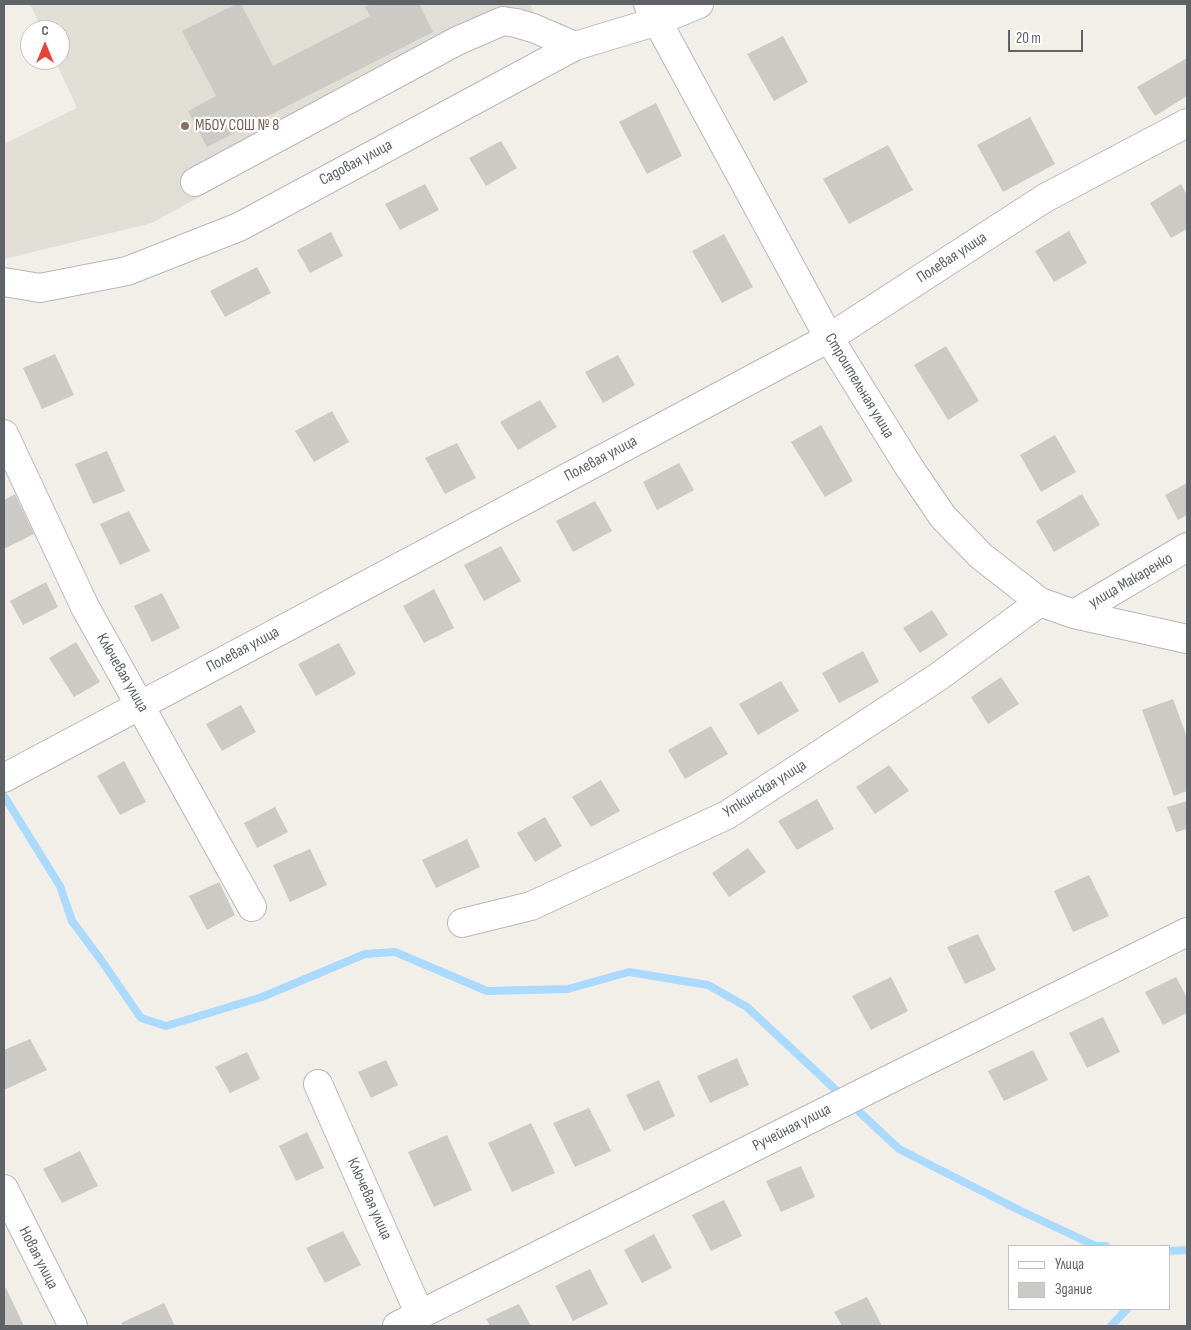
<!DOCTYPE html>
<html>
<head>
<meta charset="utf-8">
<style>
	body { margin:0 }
	#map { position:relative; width:1191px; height:1330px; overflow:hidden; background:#f1efe8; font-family:"Sofia Sans Condensed",sans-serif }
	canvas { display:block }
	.frame { position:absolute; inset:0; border:5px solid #5f6368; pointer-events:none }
	.legend { position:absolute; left:1008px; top:1245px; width:162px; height:65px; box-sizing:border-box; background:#fff; border:1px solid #bfc1c3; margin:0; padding:6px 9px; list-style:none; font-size:15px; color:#5f6368 }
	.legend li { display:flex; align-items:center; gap:10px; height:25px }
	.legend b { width:25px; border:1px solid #bfc1c3 }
	.north { position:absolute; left:20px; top:20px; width:50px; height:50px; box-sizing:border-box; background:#fff; border:1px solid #bfc1c3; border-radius:50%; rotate:0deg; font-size:14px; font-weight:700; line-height:20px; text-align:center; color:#5f6368 }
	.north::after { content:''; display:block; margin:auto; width:18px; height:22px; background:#ea4335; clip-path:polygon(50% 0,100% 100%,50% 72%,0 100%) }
	.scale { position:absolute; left:1008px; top:30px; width:75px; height:22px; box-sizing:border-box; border:2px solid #5f6368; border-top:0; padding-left:6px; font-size:15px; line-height:18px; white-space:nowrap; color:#5f6368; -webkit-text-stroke:4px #fff; paint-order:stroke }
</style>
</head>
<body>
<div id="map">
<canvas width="1191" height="1330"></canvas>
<div class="frame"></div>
<ul class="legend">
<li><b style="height:6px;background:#fff"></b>Улица</li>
<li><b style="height:14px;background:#cccac5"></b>Здание</li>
</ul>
<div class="north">С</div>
<div class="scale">20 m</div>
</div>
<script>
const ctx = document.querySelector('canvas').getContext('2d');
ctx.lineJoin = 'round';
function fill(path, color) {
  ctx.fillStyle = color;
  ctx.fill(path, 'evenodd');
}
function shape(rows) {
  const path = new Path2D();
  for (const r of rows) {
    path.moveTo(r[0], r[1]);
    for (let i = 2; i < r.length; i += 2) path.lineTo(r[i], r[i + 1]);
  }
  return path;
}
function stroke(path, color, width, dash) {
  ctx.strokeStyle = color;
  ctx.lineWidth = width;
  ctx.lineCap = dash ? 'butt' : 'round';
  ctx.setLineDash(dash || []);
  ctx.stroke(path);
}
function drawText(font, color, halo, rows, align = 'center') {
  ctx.font = font + ' "Sofia Sans Condensed",sans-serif';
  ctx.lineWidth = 4.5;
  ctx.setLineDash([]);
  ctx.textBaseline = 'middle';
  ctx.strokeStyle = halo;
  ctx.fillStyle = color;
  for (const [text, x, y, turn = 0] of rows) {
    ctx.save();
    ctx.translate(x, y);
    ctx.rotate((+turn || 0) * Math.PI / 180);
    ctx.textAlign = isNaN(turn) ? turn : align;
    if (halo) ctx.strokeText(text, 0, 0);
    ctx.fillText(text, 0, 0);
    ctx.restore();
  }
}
const education = shape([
	[30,4,530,4,534,12,152,223,4,259,4,144,77,108,55,60,60,60,60,30,42,30]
]);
const stream = shape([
	[4,796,60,886,72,921,101,960,141,1018,166,1026,262,997,365,954,395,952,487,991,568,989,629,972,708,985,747,1007,899,1149,1021,1211,1096,1246,1106,1246],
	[1170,1251,1187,1250],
	[1111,1326,1127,1309]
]);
const building = shape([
	[236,4,241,4,273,66,370,16,365,7,372,4,419,4,433,32,207,147,188,111,216,96,182,31],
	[783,36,808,82,774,101,747,54],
	[1187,58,1187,96,1155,116,1137,87],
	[656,103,682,156,647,174,619,122],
	[1030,117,1055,164,1003,192,977,145],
	[501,141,517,168,486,186,469,158],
	[888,145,913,190,849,224,823,179],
	[425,184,439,210,400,230,385,204],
	[1181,184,1187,195,1187,229,1171,238,1150,203],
	[1069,231,1087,263,1054,282,1035,251],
	[331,232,343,256,310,273,297,250],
	[724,234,753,287,722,303,692,251],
	[257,267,271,293,225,317,210,291],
	[946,346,979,401,948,420,914,365],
	[55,354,74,395,42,409,23,368],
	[618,355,635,385,603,403,585,372],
	[540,400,557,427,518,450,500,422],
	[332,411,349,442,314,462,295,431],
	[821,425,853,481,825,497,791,442],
	[1055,435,1076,472,1041,492,1020,455],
	[457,443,476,478,445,494,425,458],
	[107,451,125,491,93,504,75,464],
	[679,463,694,490,657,510,643,482],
	[1187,483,1187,515,1178,520,1165,495],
	[15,494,34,534,4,549,4,500],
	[1082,494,1100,525,1054,552,1036,521],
	[595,501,612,531,573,552,556,521],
	[129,511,150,551,120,565,100,524],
	[501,546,521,581,484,601,464,565],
	[46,582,58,607,23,625,10,601],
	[434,589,454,628,424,643,403,606],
	[162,593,180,628,152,642,134,606],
	[932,610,948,635,920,653,903,628],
	[76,642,100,682,74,697,49,658],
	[339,643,356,674,316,696,298,664],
	[863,651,879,682,839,703,822,673],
	[1001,677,1019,704,988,724,971,697],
	[781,681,799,711,758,735,739,704],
	[1173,699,1187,737,1187,791,1174,796,1142,710],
	[241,705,256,732,222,751,206,724],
	[711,726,728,754,685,779,668,750],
	[124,761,146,802,120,815,97,776],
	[889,765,909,791,875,814,856,787],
	[601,780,620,811,591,827,572,797],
	[817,799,834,829,797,850,778,821],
	[1187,801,1187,829,1176,832,1167,807],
	[275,807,288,832,257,848,244,823],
	[545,817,562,846,535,862,517,833],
	[467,839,480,867,436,888,422,860],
	[748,848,766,872,729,897,712,873],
	[310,849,327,885,290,902,273,865],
	[1089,875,1109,916,1073,932,1054,891],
	[219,882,235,915,207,930,189,896],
	[978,934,996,970,965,984,947,947],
	[891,977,908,1011,871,1030,852,996],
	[1176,977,1187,998,1187,1013,1163,1025,1145,992],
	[1103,1017,1120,1052,1087,1068,1069,1033],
	[30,1039,47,1070,4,1090,4,1050],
	[1033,1050,1048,1080,1004,1101,988,1071],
	[247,1052,260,1079,230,1093,215,1067],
	[737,1058,749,1085,710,1103,697,1076],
	[386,1060,398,1085,371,1098,358,1072],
	[659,1080,675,1116,644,1131,626,1095],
	[589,1108,611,1151,575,1167,553,1123],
	[531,1123,555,1173,512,1192,488,1143],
	[307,1132,324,1168,296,1181,279,1146],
	[447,1135,472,1190,434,1207,408,1152],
	[80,1151,98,1186,62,1203,43,1169],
	[801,1166,815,1197,781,1212,766,1181],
	[724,1200,742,1236,711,1251,692,1215],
	[343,1231,361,1265,325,1283,306,1248],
	[654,1234,672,1268,642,1283,624,1250],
	[590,1269,608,1304,573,1321,555,1286],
	[6,1288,24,1326,4,1326,4,1289],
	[867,1297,882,1326,842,1326,834,1312],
	[164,1303,175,1326,123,1326,121,1323],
	[519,1304,531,1326,490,1326,486,1319]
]);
const minor = shape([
	[648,4,829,338,909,467,943,517,981,556,1040,602,1074,614,1187,639],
	[195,182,457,41,503,21,516,23,533,28,575,46],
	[4,282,40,288,127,271,239,227,575,46,658,21,699,4],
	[4,434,85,607,252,907],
	[1074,614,1187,547],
	[4,778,829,338,1045,198,1187,123],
	[462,923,531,906,727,815,938,677,1040,602],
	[318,1084,420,1315],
	[4,1189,73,1326],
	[397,1326,896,1076,1187,932]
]);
const markers = [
	[185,126,5,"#8d6e63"]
];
const educationNames = [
	["МБОУ СОШ № 8",195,126]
];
const streetNames = [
	["Садовая улица",356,163,-28],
	["Полевая улица",952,258,-33],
	["Строительная улица",859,386,59],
	["Полевая улица",601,459,-28],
	["улица Макаренко",1131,581,-30],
	["Полевая улица",243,650,-28],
	["Ключевая улица",122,673,60],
	["Уткинская улица",765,789,-32],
	["Ручейная улица",792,1128,-27],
	["Ключевая улица",369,1199,66],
	["Новая улица",38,1258,63]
];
fill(education, '#e1ded6');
stroke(stream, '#aadaff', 8);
fill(building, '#cccac5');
stroke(minor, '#b5b8bc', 30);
stroke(minor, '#fff', 28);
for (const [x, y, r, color] of markers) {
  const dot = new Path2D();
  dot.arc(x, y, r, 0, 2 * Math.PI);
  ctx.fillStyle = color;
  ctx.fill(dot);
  stroke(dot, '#fff', 2);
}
drawText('16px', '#785e54', '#fff', educationNames, 'left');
drawText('16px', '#5f6368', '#fff', streetNames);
</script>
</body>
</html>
